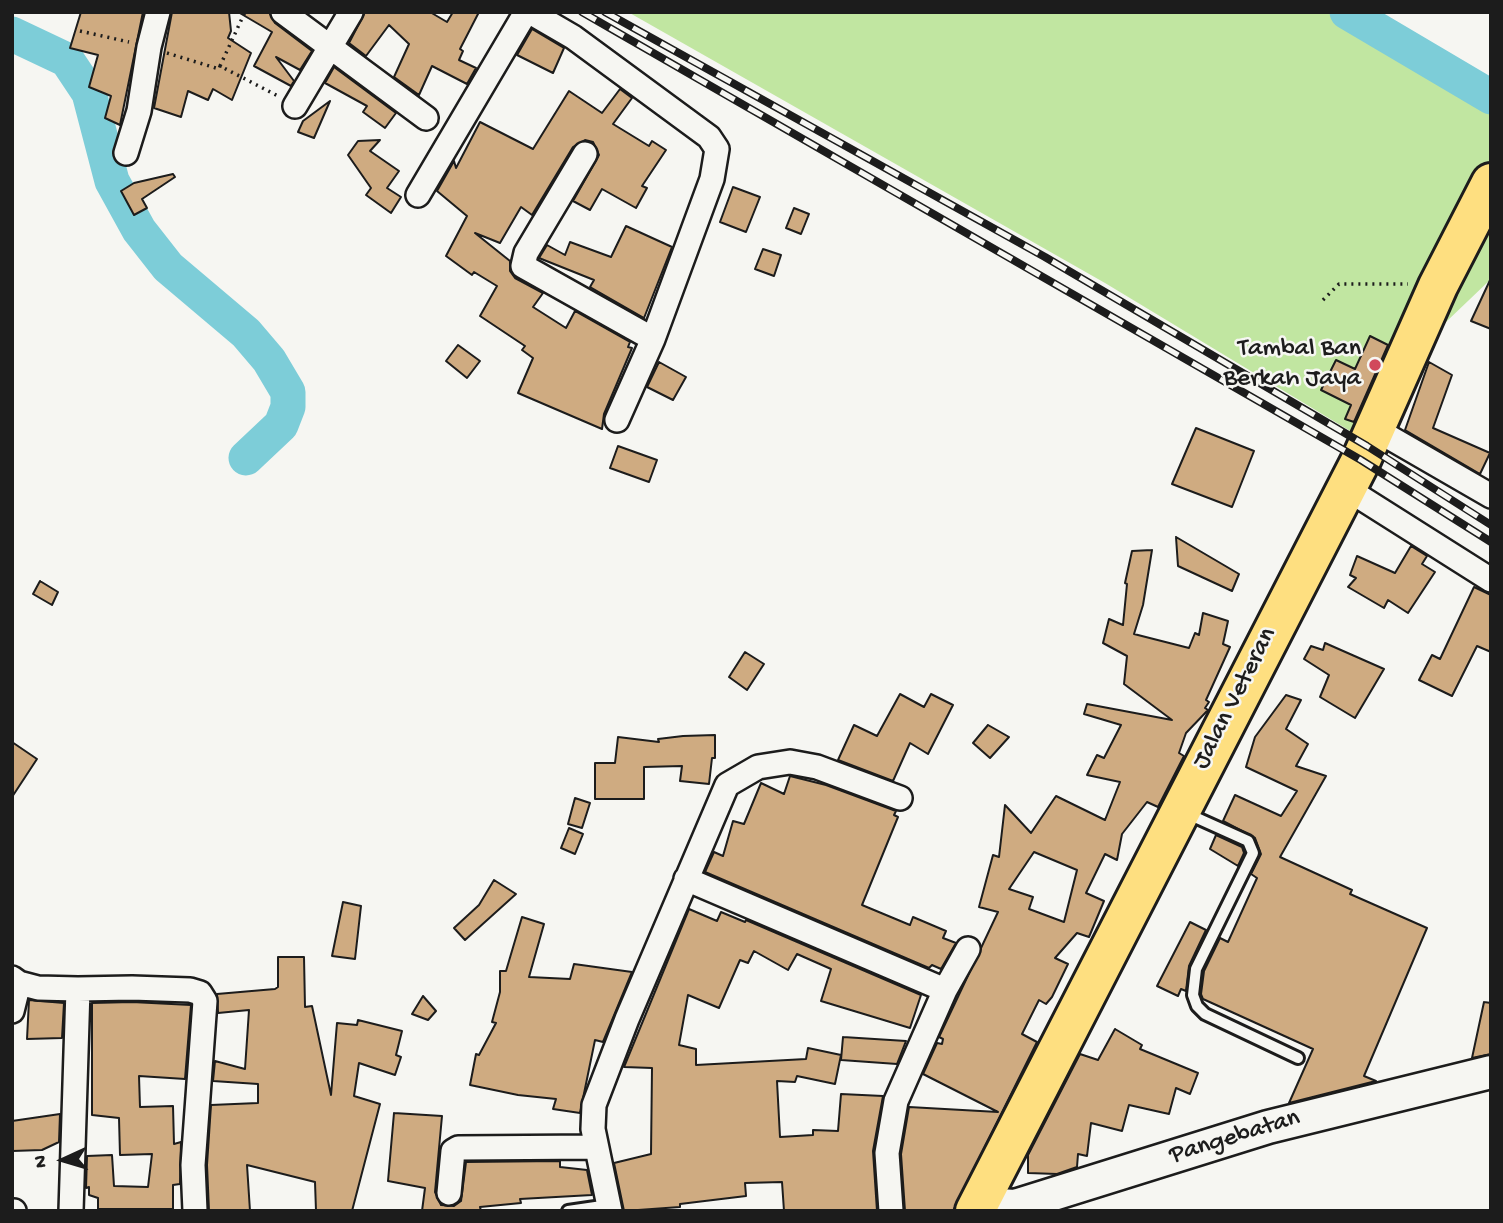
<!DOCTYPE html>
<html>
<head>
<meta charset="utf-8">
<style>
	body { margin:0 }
	#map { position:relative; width:1503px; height:1223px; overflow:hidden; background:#f6f6f2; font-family:"Gochi Hand",sans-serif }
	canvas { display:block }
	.frame { position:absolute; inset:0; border:14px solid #1c1c1c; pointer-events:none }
	.north { position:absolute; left:28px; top:1125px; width:70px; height:70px; -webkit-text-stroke:5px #f6f6f2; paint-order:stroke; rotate:266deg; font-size:19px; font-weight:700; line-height:28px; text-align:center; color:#1c1c1c }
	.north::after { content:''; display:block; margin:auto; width:24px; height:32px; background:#1c1c1c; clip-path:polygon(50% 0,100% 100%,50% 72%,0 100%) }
</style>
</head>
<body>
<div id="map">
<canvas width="1503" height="1223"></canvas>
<div class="frame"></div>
<div class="north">N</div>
</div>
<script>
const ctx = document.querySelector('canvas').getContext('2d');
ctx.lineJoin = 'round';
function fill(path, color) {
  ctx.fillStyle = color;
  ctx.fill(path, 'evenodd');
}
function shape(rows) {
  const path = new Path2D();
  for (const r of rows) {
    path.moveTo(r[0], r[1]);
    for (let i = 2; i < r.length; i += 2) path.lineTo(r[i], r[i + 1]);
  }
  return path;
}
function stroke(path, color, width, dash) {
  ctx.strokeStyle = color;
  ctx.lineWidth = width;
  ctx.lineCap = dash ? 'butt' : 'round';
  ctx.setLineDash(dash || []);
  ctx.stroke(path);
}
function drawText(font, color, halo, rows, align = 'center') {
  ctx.font = font + ' "Gochi Hand",sans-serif';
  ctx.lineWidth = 5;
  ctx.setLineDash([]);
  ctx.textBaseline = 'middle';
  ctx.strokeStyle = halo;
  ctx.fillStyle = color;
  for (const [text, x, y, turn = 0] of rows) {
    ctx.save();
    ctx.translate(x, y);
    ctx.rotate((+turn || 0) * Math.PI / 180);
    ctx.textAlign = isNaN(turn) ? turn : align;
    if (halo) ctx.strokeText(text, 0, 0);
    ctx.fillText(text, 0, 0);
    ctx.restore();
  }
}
const green = shape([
	[628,12,1347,12,1491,97,1491,279,1424,343,1380,449,1105,283]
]);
const river = shape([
	[1347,12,1491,97],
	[12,34,67,60,89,93,112,181,139,230,168,267,246,333,269,360,288,392,288,407,281,425,246,458]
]);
const building = shape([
	[81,12,143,12,120,125,105,118,111,96,89,87,98,55,70,48,81,12],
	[172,12,229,12,231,31,228,38,251,53,232,100,213,89,208,100,188,91,181,117,154,108,172,12],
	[238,12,269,12,275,23,312,51,300,70,276,57,294,81,291,86,254,66,272,32,238,12],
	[365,12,430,12,447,22,453,12,479,12,460,49,463,51,459,60,476,68,467,84,432,66,419,95,394,77,409,44,389,25,366,56,349,43,365,12],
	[532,29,564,48,553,73,517,55,532,29],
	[334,67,396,113,385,128,363,112,367,106,325,83,334,67],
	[620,89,632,98,613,124,649,146,652,141,666,150,642,186,647,188,636,208,602,189,590,210,573,201,599,155,593,142,585,140,573,147,532,215,521,207,500,243,475,233,510,261,510,271,515,278,543,293,533,307,566,328,575,311,630,342,628,347,632,348,604,414,602,429,518,393,533,358,522,350,525,346,480,316,497,286,474,272,472,275,446,256,467,216,437,191,454,161,456,168,480,122,533,149,569,91,602,113,620,89],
	[330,101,314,138,298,132,303,121,330,101],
	[380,140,370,151,399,171,387,188,401,197,391,213,366,195,371,188,348,155,358,141,380,140],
	[173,174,175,177,142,199,147,208,134,215,121,191,134,183,173,174],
	[733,187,760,197,746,232,720,222,733,187],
	[794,208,809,214,801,234,786,228,794,208],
	[626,226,672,247,644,318,590,287,594,280,539,258,547,245,565,255,570,242,611,257,626,226],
	[763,249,781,255,774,276,755,269,763,249],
	[1491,278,1491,329,1471,321,1491,278],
	[1370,336,1388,345,1354,422,1345,419,1351,405,1321,390,1336,360,1355,369,1370,336],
	[458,345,480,361,467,378,446,361,458,345],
	[659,362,686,377,673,400,647,387,659,362],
	[1429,362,1452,375,1433,428,1490,453,1480,474,1405,430,1429,362],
	[1196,428,1254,451,1232,507,1172,484,1196,428],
	[618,446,657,460,649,482,610,468,618,446],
	[1176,537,1239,574,1232,591,1178,566,1176,537],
	[1411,546,1427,556,1422,564,1435,572,1408,613,1388,600,1384,608,1348,587,1356,578,1350,575,1357,556,1395,573,1411,546],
	[1152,550,1143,605,1134,634,1189,648,1195,633,1199,635,1203,613,1228,621,1223,644,1230,647,1206,700,1209,702,1205,708,1208,710,1186,733,1179,753,1184,756,1158,807,1147,802,1122,834,1117,860,1105,854,1086,893,1104,901,1089,937,1077,933,1055,958,1068,964,1052,997,1046,1004,1039,1000,1022,1034,1037,1042,953,1211,905,1211,901,1154,909,1107,998,1112,923,1074,937,1043,942,1044,943,1039,939,1037,998,912,979,907,993,855,999,857,1005,805,1031,833,1056,796,1105,820,1120,782,1087,775,1097,755,1104,758,1121,725,1084,714,1087,704,1172,720,1124,684,1127,656,1103,643,1109,619,1123,625,1127,584,1125,583,1132,551,1152,550],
	[1034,852,1077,870,1064,922,1029,909,1033,897,1009,889,1034,852],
	[40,581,58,592,52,605,33,594,40,581],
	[1474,587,1491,595,1491,652,1477,646,1452,696,1419,680,1432,655,1440,659,1474,587],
	[1325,643,1384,669,1355,718,1320,697,1329,675,1304,659,1311,646,1323,650,1325,643],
	[745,652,764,664,747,690,729,677,745,652],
	[900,694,924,707,931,694,953,705,928,754,910,743,893,781,838,760,854,725,877,736,900,694],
	[1286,695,1301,700,1286,729,1308,744,1296,766,1326,776,1280,857,1352,890,1350,894,1427,928,1364,1076,1376,1081,1289,1103,1313,1049,1203,999,1201,994,1204,971,1220,938,1228,942,1257,878,1251,874,1261,854,1255,838,1223,821,1235,795,1281,816,1297,791,1246,767,1255,737,1286,695],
	[988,725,1009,737,990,758,973,743,988,725],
	[715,735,715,758,712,758,709,784,680,781,682,766,644,767,644,799,595,799,595,763,615,763,618,737,659,742,658,739,683,736,715,735],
	[12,742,37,759,12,797,12,742],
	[790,776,826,785,896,811,894,815,898,817,862,905,910,925,913,917,946,931,943,938,956,943,941,969,932,965,929,968,705,872,714,852,723,856,733,821,744,824,761,783,784,794,790,776],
	[575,798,590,803,582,828,568,824,575,798],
	[569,828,583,834,575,854,561,848,569,828],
	[1216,835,1242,847,1244,853,1238,866,1210,849,1216,835],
	[494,880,516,894,465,940,454,928,479,905,494,880],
	[343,902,361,906,355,959,332,956,343,902],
	[689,909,717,921,721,912,745,922,746,920,921,995,910,1028,821,1001,831,969,797,954,788,970,754,951,748,963,740,960,719,1008,688,995,679,1045,696,1049,696,1065,806,1059,808,1048,841,1055,835,1084,797,1076,795,1082,777,1081,780,1137,813,1135,813,1130,838,1131,841,1094,883,1096,873,1151,877,1211,784,1211,782,1182,745,1183,746,1196,680,1204,680,1207,624,1211,614,1163,651,1154,652,1068,624,1067,689,909],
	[522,917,544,924,529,977,570,979,574,964,632,972,603,1042,595,1040,580,1113,553,1109,556,1099,518,1095,470,1085,476,1054,479,1055,496,1023,492,1022,500,992,500,971,506,971,522,917],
	[1190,922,1206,930,1189,966,1186,991,1181,989,1178,996,1157,986,1190,922],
	[278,957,304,957,305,1007,312,1006,331,1095,337,1023,357,1025,358,1020,402,1031,396,1055,401,1057,395,1075,359,1063,354,1096,380,1104,352,1211,316,1211,315,1182,247,1165,250,1211,209,1211,207,1165,211,1105,258,1103,258,1084,213,1081,215,1061,245,1069,249,1010,218,1013,217,994,275,989,278,987,278,957],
	[423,996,436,1011,428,1020,412,1014,423,996],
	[29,1000,64,1003,62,1038,27,1039,29,1000],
	[132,1002,191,1005,185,1079,139,1076,140,1107,173,1106,174,1144,181,1142,180,1184,173,1185,173,1209,98,1209,98,1198,89,1195,89,1187,86,1188,87,1156,112,1155,114,1186,148,1187,152,1154,120,1155,119,1118,92,1115,92,1003,132,1002],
	[1484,1002,1491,1003,1491,1054,1472,1058,1484,1002],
	[1115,1029,1142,1045,1140,1049,1198,1073,1190,1094,1176,1088,1169,1114,1129,1105,1122,1131,1091,1123,1087,1156,1078,1154,1077,1167,1057,1174,1028,1173,1028,1155,1080,1054,1098,1060,1115,1029],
	[843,1037,906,1041,897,1064,841,1060,843,1037],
	[394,1113,442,1116,435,1192,441,1205,454,1206,461,1201,466,1162,560,1161,560,1167,587,1170,592,1195,520,1199,521,1203,480,1207,481,1211,422,1211,425,1188,388,1181,394,1113],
	[60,1114,59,1142,42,1150,12,1151,12,1121,60,1114]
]);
const path = shape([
	[80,31,129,42],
	[167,53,219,69,220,66,278,96],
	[220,66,245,12],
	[1323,300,1339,284,1408,284]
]);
const lane = shape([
	[1188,814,1248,841,1253,853,1196,969,1193,995,1197,1006,1205,1014,1298,1058],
	[568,1211,609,1205]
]);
const street = shape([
	[283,12,426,118],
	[530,12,573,37,709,137,717,149,712,179,653,339,617,420],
	[295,106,351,12],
	[126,153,139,111,149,47,158,12],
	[585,154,526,253,523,266,653,339],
	[418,195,526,12],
	[1375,429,1491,496],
	[1344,487,1491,580],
	[686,879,945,990],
	[12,978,19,983,38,988,78,989],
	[12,1011,19,983],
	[449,1193,453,1151,458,1148,596,1147],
	[12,1211,14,1211],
	[71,1211,78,989,132,988,190,990,200,993,205,1001,193,1165,195,1211],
	[610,1211,593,1129,594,1105,627,1019,727,785,758,767,790,762,817,767,900,798],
	[891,1211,887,1153,896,1101,945,990,968,949]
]);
const secondary = shape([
	[981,1204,1015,1206,1268,1127,1491,1072]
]);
const highway = shape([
	[975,1211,1361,460,1438,286,1491,183]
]);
const rail = shape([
	[582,12,1361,460,1491,542],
	[605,12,1045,257,1367,446,1491,525]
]);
const markers = [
	[1375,365,7,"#d1495b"]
];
const poiNames = [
	["Tambal Ban",1361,350],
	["Berkah Jaya",1361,380]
];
const streetNames = [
	["Jalan Veteran",1236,699,-63],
	["Pangebatan",1235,1138,-17]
];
fill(green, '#c1e6a1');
stroke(river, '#7dcdd8', 35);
fill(building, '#cfab81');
stroke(building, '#1c1c1c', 2);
stroke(lane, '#1c1c1c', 16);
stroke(street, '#1c1c1c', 28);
stroke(secondary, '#1c1c1c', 37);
stroke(highway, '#1c1c1c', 44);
stroke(path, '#1c1c1c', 3.5, [2, 5]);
stroke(lane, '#f6f6f2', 10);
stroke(street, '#f6f6f2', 23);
stroke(secondary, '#f6f6f2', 32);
stroke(highway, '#fedf80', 38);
stroke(rail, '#1c1c1c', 8);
stroke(rail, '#f6f6f2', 5, [16]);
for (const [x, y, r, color] of markers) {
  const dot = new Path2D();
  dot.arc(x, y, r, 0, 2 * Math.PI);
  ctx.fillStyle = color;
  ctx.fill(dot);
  stroke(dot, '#f6f6f2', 2.5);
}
drawText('26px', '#1c1c1c', '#f6f6f2', poiNames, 'right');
drawText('26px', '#1c1c1c', '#f6f6f2', streetNames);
</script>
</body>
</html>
